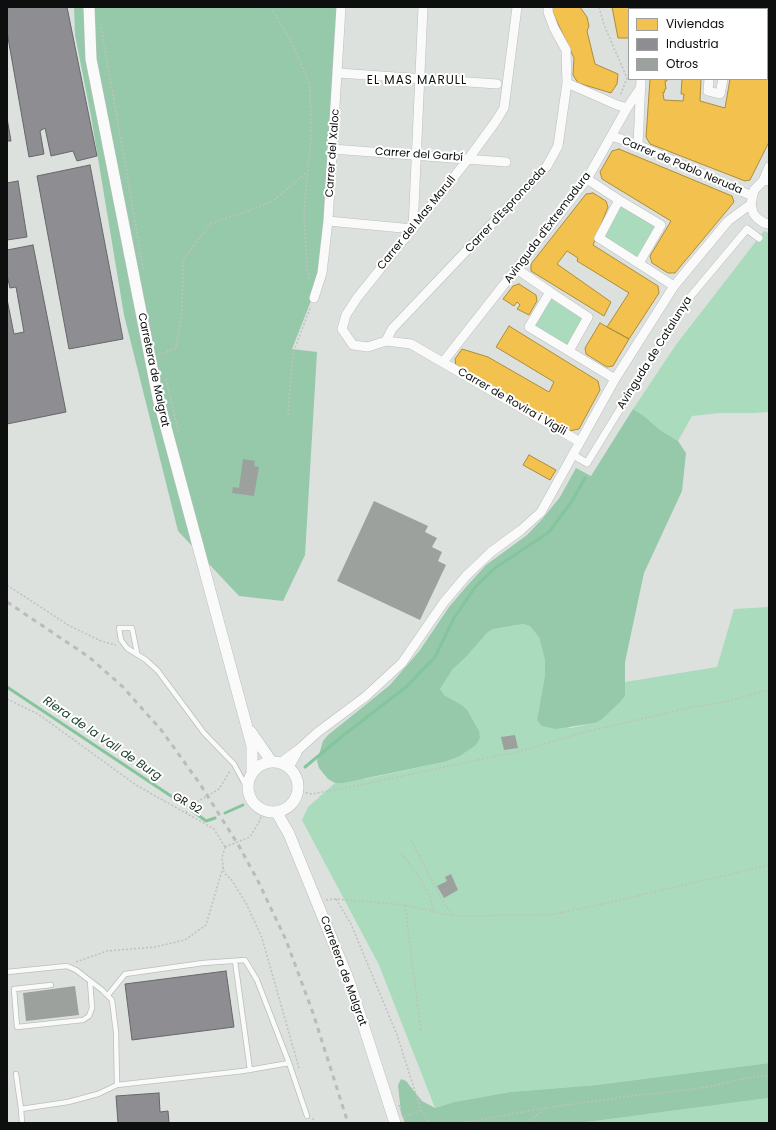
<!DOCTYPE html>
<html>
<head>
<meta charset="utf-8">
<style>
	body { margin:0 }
	#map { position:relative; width:776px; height:1130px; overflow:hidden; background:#dce1de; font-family:Poppins,sans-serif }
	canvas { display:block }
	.frame { position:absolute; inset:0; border:8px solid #0c0f0d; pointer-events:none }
	.legend { position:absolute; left:628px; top:8px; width:140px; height:72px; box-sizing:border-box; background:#fff; border:1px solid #9e9f9e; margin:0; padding:5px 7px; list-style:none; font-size:12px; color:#0c0f0d }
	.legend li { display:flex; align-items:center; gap:8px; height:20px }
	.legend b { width:20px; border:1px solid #9e9f9e }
</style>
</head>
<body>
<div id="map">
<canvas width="776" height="1130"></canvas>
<div class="frame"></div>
<ul class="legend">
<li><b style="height:11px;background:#f2c14e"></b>Viviendas</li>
<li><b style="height:11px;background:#8d8d92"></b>Industria</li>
<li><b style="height:11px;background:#9da19e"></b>Otros</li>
</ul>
</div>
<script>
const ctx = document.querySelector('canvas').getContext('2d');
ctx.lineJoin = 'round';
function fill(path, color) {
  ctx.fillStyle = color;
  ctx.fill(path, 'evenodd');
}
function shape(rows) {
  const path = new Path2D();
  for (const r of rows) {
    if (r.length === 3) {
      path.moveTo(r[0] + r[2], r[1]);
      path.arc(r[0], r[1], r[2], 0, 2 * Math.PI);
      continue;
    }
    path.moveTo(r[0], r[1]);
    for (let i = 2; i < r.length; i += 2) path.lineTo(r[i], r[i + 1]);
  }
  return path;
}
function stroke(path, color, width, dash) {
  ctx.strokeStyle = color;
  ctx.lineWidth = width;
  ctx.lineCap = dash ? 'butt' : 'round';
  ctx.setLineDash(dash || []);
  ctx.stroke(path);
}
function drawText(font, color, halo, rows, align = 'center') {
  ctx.font = font + ' Poppins,sans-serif';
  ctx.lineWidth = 4;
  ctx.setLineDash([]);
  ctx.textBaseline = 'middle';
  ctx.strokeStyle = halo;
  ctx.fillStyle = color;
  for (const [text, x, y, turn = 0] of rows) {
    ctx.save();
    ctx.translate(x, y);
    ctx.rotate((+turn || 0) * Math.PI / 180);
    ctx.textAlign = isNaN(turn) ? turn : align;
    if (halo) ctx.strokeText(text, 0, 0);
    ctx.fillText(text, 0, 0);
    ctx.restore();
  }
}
const green = shape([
	[619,200,661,225,639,263,599,238],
	[764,231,769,233,769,412,754,413,720,413,692,416,678,441,660,430,644,416,633,409,675,346],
	[550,292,588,316,569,351,531,324],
	[769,607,769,1063,596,1085,510,1092,454,1102,435,1108,379,965,302,820,308,807,335,783,343,783,358,779,365,779,444,762,458,757,462,705,444,695,440,689,453,669,466,657,487,633,493,629,523,624,530,626,535,631,539,637,545,659,545,675,537,720,571,728,595,723,625,696,625,682,717,667,734,609],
	[769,1098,769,1123,580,1123]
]);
const forest = shape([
	[74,7,341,7,322,273,292,349,317,352,305,555,283,601,239,596,178,531,124,315,91,116,75,35],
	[633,409,644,416,660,430,678,441,686,453,682,491,644,573,625,662,625,696,620,702,602,719,595,723,556,729,542,726,537,720,545,675,545,660,539,637,530,626,523,624,493,629,487,633,466,657,453,669,440,689,444,695,462,705,467,710,479,731,480,738,476,745,458,757,444,762,343,783,335,783,328,779,319,768,317,761,323,741,328,735,390,685,420,650,449,607,466,587,486,565,527,535,543,518,560,497,576,468,591,476],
	[769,1063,769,1098,580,1123,405,1123,401,1113,398,1085,401,1079,406,1081,422,1101,435,1108,454,1102,510,1092,596,1085]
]);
const homes = shape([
	[551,7,580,7,587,17,589,26,587,31,595,64,618,74,617,84,611,93,578,83,573,75,574,58,552,11,551,7],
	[612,7,638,7,638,9,629,9,629,38,618,38,612,7],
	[657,7,680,7,679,9,655,9,657,7],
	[685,7,702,7,702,9,685,9,685,7],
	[767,11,769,11,769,142,750,180,745,181,650,144,646,137,650,79,667,79,667,81,665,81,666,89,665,89,664,93,663,92,664,100,683,101,684,94,681,94,682,79,701,79,700,101,725,108,730,79,767,79,767,11],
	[619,149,732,196,734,202,675,273,668,273,652,263,650,256,671,221,602,179,600,172,612,151,619,149],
	[593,193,606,201,608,207,593,245,658,286,659,293,629,339,607,327,629,293,577,261,578,258,567,251,557,264,611,302,604,316,531,271,531,264,586,194,593,193],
	[519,284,536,295,537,301,529,315,517,309,520,305,517,302,514,306,503,299,513,286,519,284],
	[600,323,629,339,613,366,607,367,586,354,585,348,600,323],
	[509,326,598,381,600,390,579,429,569,431,456,366,455,359,462,349,488,357,549,392,554,382,496,347,509,326],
	[529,455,556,470,550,480,523,465,529,455]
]);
const industry = shape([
	[7,7,67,7,97,156,77,161,73,151,51,156,45,128,40,131,44,154,29,157,7,32,7,7],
	[7,118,11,141,7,141,7,118],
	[90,165,123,339,69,349,37,176,90,165],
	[18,181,27,237,7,240,7,183,18,181],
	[33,245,66,412,7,424,7,299,14,334,24,332,16,287,10,288,7,275,7,250,33,245],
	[226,971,234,1027,132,1040,125,984,226,971],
	[159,1093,160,1112,168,1111,169,1123,118,1123,116,1096,159,1093]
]);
const stream = shape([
	[7,687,186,806],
	[305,767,345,734,406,687,435,657,454,618,476,586,495,568,549,532,572,501,585,478],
	[190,809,206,821,215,818],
	[225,813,243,805]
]);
const building = shape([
	[243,459,255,461,254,466,259,467,254,496,232,493,233,487,239,488],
	[374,501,428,526,425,532,437,538,432,547,442,552,438,561,446,565,420,620,337,581],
	[515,735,518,748,504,750,501,737],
	[451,874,458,890,444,898,437,886,447,881,445,877],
	[75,986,79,1015,26,1021,23,993]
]);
const path = shape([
	[271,7,293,45,310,85,311,135,304,215,307,269,310,281],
	[599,7,604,25,627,78,620,96],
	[101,27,144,272],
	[159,355,176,348,182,309,183,260,210,224,245,212,273,201,308,171],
	[166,379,179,434],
	[288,415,293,353,311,306],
	[7,585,68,625,101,641,116,645],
	[7,699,38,714,136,785,214,829,225,847],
	[298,791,312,794,360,785,496,756,511,754,581,733,692,707,725,702,769,690],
	[186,813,190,806,219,789,230,771],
	[411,840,442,900,453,916],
	[225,847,222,858,224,873,231,879,247,905,262,938,299,1068],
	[225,847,250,837,259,822,263,811],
	[401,853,418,875,431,899,433,911],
	[336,899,351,924,397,1035,421,1110,430,1123],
	[326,900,336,899,405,905,453,916,549,915,603,904,769,865],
	[405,905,421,1031],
	[76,962,107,951,155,947,185,940,206,925,223,867],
	[404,1117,421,1110],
	[313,1118,314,1123],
	[461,1123,545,1108,637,1095,670,1092,707,1087,747,1078,769,1075],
	[527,1123,544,1109]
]);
const service = shape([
	[137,653,132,628,119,628,121,640,127,648,146,660,158,671,204,733,234,764,247,788],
	[235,961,250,1070],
	[7,972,67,966,76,970,102,990,112,1000,116,1032,117,1085],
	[51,985,14,989,17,1027,83,1020,89,1016,92,1008,90,981],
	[108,995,125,974,203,963,245,960,257,980,289,1063,307,1116],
	[16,1074,21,1109,22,1123],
	[21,1109,68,1102,98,1094,117,1085,243,1071,289,1063]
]);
const pedestrian = shape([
	[573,455,587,463,685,303,747,229,759,238]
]);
const minor = shape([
	[517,7,504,108,496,121,469,158,357,298,346,315,342,329,353,345,368,347,386,341,411,344,580,442],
	[644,9,644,7],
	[712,9,713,7],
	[736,9,736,7],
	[338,73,497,84],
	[709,79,708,91,720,94,723,79],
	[567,83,617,105,627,108],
	[612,136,638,145,752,196],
	[638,145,641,79],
	[332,149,506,162],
	[587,179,619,200,599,238,674,286],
	[769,180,763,181,754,190,751,204,753,213,757,218,764,223,769,224],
	[763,181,769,167],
	[619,200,661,225,639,263],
	[328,221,413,229,423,7],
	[517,269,550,292,529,327,615,379],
	[550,292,588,317,569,351],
	[314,298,322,273,328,221,341,7],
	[386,341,392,329,547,166,558,146,567,83,566,50,554,28,548,12,548,7],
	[443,362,587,179,627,108,641,87],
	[280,763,298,750,318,732,365,697,402,663,444,602,466,576,491,552,521,530,541,512,615,379,674,286,728,221,751,204],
	[289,767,297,753]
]);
const tertiary = shape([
	[89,7,91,59,158,398,252,746,252,772],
	[251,732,271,761],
	[273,787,25],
	[277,813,289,834,349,981,395,1123]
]);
const rail = shape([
	[7,602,89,657,123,687,162,731,200,784,239,846,258,881,286,940,313,1013,348,1123]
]);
const pathBridge = shape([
	[399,1105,405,1123]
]);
const streetNames = [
	["Carrer del Xaloc",333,153,-86],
	["Carrer del Garbí",419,155,4],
	["Carrer de Pablo Neruda",682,166,23],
	["Carrer d'Espronceda",506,210,-47],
	["Carrer del Mas Marull",417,223,-51],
	["Avinguda d'Extremadura",548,228,-53],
	["Avinguda de Catalunya",655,353,-58],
	["Carretera de Malgrat",153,370,78],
	["Carrer de Rovira i Vigili",512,402,30],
	["GR 92",187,804,30],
	["Carretera de Malgrat",343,971,70]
];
const neighbourhoodNames = [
	["EL MAS MARULL",417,81]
];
const waterNames = [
	["Riera de la Vall de Burg",102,739,34]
];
fill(green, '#aadbbc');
fill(forest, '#95c9aa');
fill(homes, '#f2c14e');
stroke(homes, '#ad8c3a', 1);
fill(industry, '#8d8d92');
stroke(industry, '#66676a', 1);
stroke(stream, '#84c59e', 3);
fill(building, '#9da19e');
stroke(service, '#babebc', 6);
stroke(pedestrian, '#babebc', 8);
stroke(minor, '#babebc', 10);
stroke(tertiary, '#babebc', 12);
stroke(path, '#bfc1c0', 1.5, [2, 2]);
stroke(service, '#fafafa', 4.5);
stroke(pedestrian, '#fafafa', 7);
stroke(minor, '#fafafa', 9);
stroke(tertiary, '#fafafa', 11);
stroke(rail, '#babbba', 3, [5, 5]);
stroke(pathBridge, '#bfc1c0', 1.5, [2, 2]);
drawText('11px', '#0c0f0d', '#fff', streetNames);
ctx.letterSpacing = '1px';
drawText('12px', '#0c0f0d', '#fff', neighbourhoodNames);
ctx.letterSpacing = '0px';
drawText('italic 12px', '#183e28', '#fff', waterNames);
</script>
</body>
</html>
